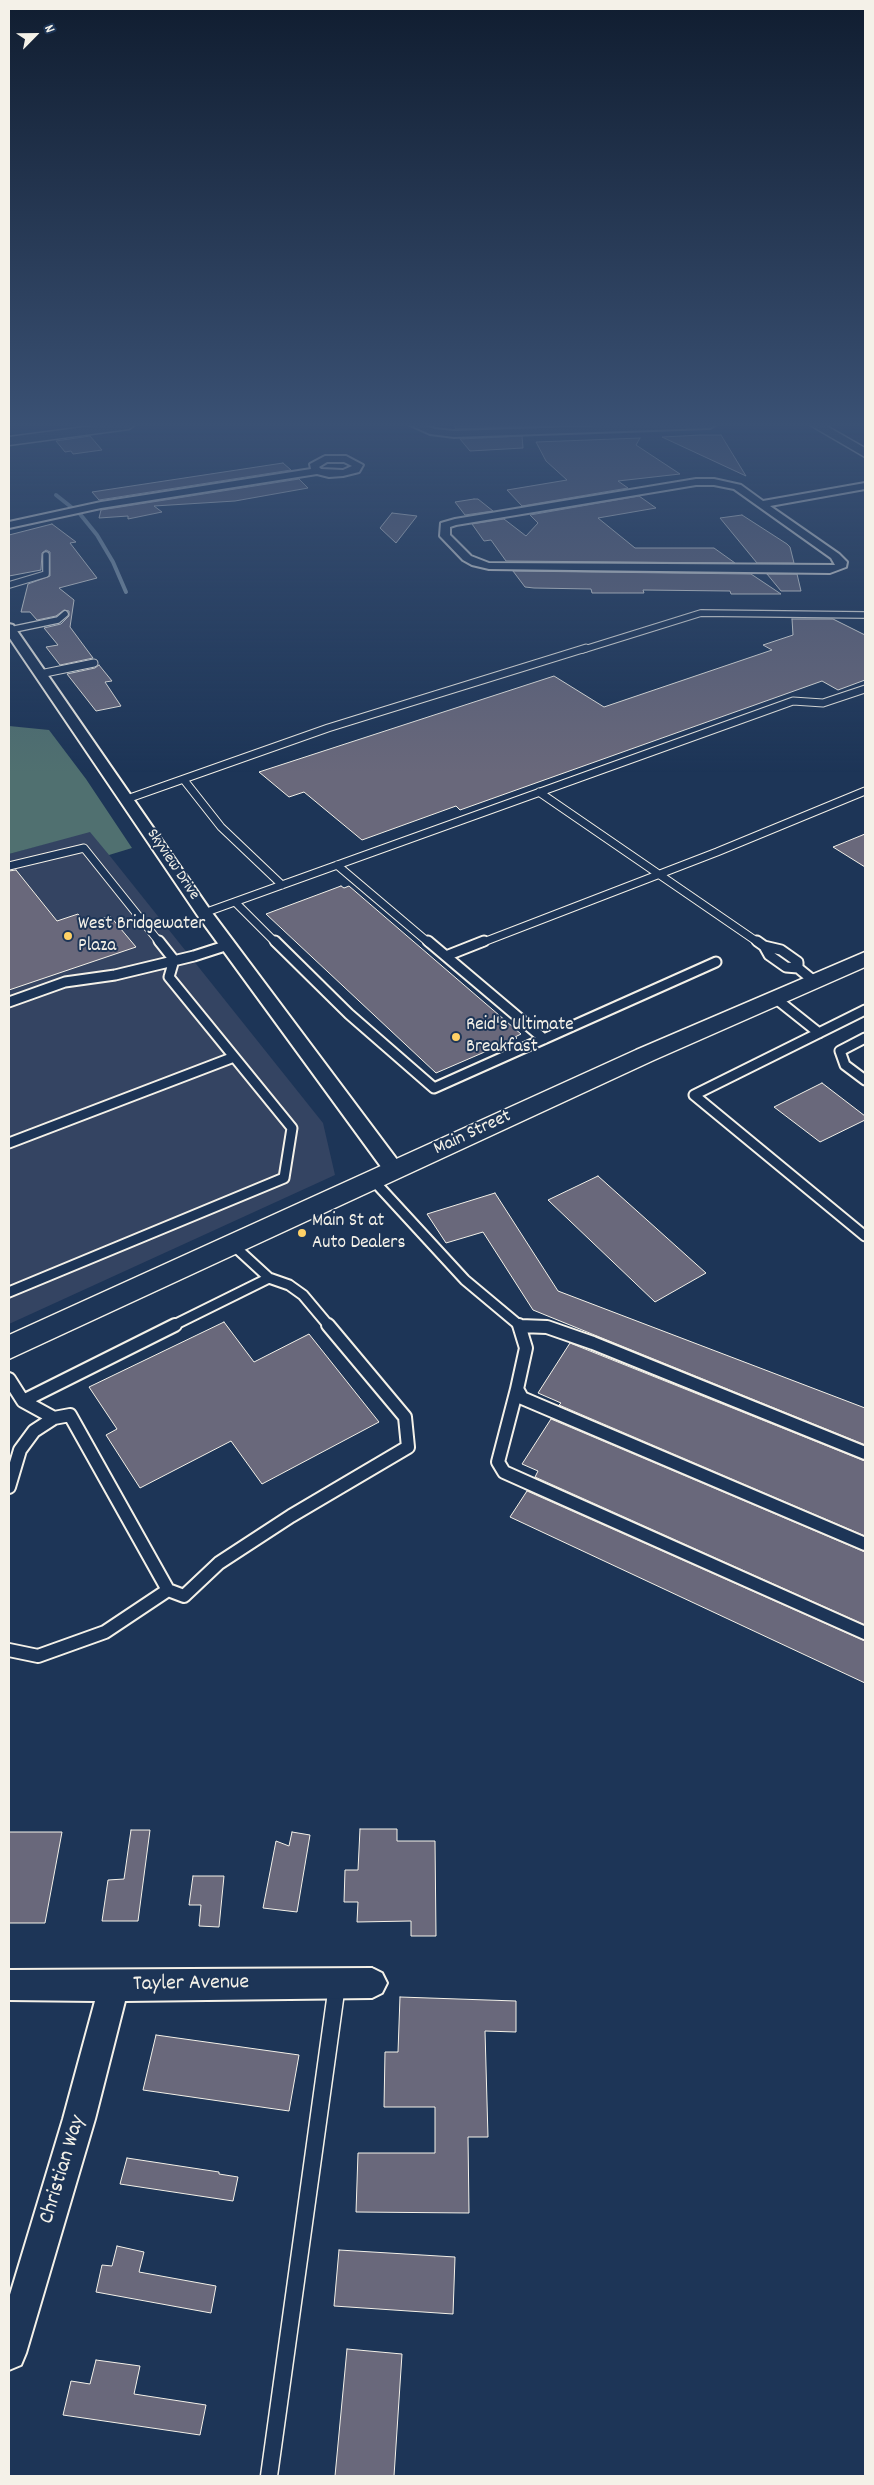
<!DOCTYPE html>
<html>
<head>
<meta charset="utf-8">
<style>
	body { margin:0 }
	#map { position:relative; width:874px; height:2485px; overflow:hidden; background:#1d3557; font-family:Dekko,sans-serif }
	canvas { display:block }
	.frame { position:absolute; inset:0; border:10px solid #f4f1e8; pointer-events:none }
	.north { position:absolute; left:10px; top:10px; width:50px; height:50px; -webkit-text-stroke:4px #1d3557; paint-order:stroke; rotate:67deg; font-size:14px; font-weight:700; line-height:20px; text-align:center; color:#f4f1e8 }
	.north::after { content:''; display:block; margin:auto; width:18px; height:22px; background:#f4f1e8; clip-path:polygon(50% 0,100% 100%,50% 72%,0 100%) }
</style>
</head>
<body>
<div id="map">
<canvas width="874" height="2485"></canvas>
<div class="frame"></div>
<div class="north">N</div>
</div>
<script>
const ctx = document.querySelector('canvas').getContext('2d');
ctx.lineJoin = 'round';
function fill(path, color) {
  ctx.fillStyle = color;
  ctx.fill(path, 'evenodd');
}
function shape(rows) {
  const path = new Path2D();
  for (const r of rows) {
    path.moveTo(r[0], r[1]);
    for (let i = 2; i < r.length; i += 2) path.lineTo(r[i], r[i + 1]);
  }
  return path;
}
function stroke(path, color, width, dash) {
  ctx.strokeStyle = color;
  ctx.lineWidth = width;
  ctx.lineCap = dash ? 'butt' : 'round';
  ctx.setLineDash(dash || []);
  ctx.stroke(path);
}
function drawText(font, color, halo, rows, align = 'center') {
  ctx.font = font + ' Dekko,sans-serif';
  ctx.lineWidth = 4;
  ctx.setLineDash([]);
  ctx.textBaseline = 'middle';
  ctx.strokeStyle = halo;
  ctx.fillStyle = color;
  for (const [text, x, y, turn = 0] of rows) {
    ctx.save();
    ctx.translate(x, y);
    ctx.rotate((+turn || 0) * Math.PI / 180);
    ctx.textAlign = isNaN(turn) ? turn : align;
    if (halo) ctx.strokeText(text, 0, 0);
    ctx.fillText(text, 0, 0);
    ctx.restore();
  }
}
const built = shape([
	[90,831,323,1123,335,1175,9,1324,9,854]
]);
const green = shape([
	[9,726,49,730,86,779,132,848,109,855,90,832,9,854]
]);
const stream = shape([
	[56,495,80,514,97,535,113,562,126,592]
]);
const building = shape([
	[454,425,521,425,521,427,456,429,454,425],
	[721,435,746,476,662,437,701,435,721,435],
	[90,436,102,450,73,454,71,451,65,452,56,441,90,436],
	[522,436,523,448,470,451,460,439,522,436],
	[640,438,636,445,680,474,618,481,628,488,522,506,507,490,567,480,546,461,536,442,640,438],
	[283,463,291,470,99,500,92,492,283,463],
	[299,479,308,488,235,501,154,506,162,512,128,519,128,516,99,518,101,510,299,479],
	[639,496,656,508,598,518,635,548,714,548,735,563,506,561,491,540,484,541,472,524,504,519,526,536,538,523,530,515,639,496],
	[474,499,478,499,493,511,465,515,455,502,474,499],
	[392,513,417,516,396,543,380,528,392,513],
	[742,515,787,544,790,547,794,563,757,563,720,518,742,515],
	[52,524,76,542,70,543,97,578,59,588,74,600,70,627,93,658,60,665,46,647,58,645,44,628,61,624,69,616,69,611,64,610,56,616,37,620,30,612,21,612,28,584,50,576,50,552,46,550,42,553,41,570,9,576,9,535,52,524],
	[513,571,751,574,781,594,731,594,730,591,643,590,644,593,592,593,591,589,534,588,525,587,513,571],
	[767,574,797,574,801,591,781,591,767,574],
	[792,619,833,619,865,635,865,680,838,690,822,681,460,810,456,806,362,840,304,792,289,797,259,772,554,676,604,707,772,650,763,645,793,635,792,619],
	[99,665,112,681,105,682,121,706,96,711,67,674,95,668,99,665],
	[865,834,865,867,833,847,865,834],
	[16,870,57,921,78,914,86,924,110,916,136,947,9,990,9,871,16,870],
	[341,886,344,888,349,886,521,1034,515,1037,517,1038,436,1073,266,914,341,886],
	[822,1083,865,1116,865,1120,820,1142,774,1107,822,1083],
	[598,1176,706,1273,655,1302,548,1200,598,1176],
	[495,1193,558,1291,865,1408,865,1445,533,1310,483,1232,446,1243,427,1214,495,1193],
	[224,1322,254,1362,309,1334,379,1422,262,1484,231,1441,140,1488,106,1435,117,1429,89,1387,224,1322],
	[570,1343,865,1461,865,1536,559,1405,561,1403,538,1393,570,1343],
	[551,1419,865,1552,865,1625,535,1477,538,1471,522,1464,551,1419],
	[527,1491,865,1641,865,1683,510,1517,527,1491],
	[360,1829,397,1829,397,1841,435,1841,436,1936,411,1936,411,1921,357,1922,358,1902,344,1902,345,1870,358,1870,360,1829],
	[131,1830,150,1830,138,1921,102,1921,108,1880,124,1879,131,1830],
	[9,1832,62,1832,45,1923,9,1923,9,1832],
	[292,1832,310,1835,297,1912,263,1908,276,1841,289,1846,292,1832],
	[193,1876,224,1876,219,1927,199,1926,201,1905,189,1905,193,1876],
	[400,1997,516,2001,516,2032,485,2031,488,2137,468,2137,469,2213,356,2212,358,2153,435,2153,435,2107,384,2107,385,2052,398,2052,400,1997],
	[156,2035,299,2055,289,2111,143,2090,156,2035],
	[127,2158,219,2172,219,2174,238,2177,233,2201,120,2184,127,2158],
	[117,2246,144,2252,139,2272,216,2286,211,2313,96,2292,102,2265,112,2266,117,2246],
	[339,2250,455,2257,453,2314,334,2306,339,2250],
	[347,2349,402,2354,394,2476,335,2476,347,2349],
	[96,2360,140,2366,134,2394,206,2405,200,2435,63,2415,71,2381,90,2384,96,2360]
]);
const serviceFar4 = shape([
	[9,585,46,574,46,555],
	[10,630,58,620,65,614],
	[582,650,701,613,865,615]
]);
const serviceFar3 = shape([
	[40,674,94,663],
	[184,780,221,827,282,885],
	[539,792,759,943],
	[127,799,328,728,586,648],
	[337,865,429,943],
	[9,866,84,848,160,943],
	[235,902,276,943],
	[204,913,793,701,823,703,865,689],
	[481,943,717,852,865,791]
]);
const serviceFar2 = shape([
	[275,941,349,1014,434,1088,716,962],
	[428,941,544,1039],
	[757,941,764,946,781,950,798,962,798,968],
	[764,946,769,955,786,967,798,968,814,981],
	[446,956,484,941],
	[775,998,819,1033],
	[9,1002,65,982,115,975,194,956,228,945],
	[865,1010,694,1095,865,1236],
	[865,1038,840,1051,845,1065,865,1080],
	[9,1143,234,1057],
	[373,1180,465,1280,520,1326],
	[233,1245,269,1278,289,1285,303,1295,329,1326],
	[9,1292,284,1178,292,1128,169,977,174,960,159,941],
	[172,1326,269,1278],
	[520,1326,531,1326]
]);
const serviceFar1 = shape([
	[519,1325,526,1348,517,1389,522,1398,865,1544],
	[520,1326,547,1327,593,1343,865,1453],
	[9,1379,23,1401,54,1418,70,1415,168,1590,184,1596,219,1563,291,1516,408,1447,405,1417,328,1325],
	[517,1389,498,1462,504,1472,865,1633],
	[23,1401,175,1325],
	[9,1487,20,1450,34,1431,54,1418],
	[9,1650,38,1656,105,1632,168,1590]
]);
const service = shape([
	[269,2476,337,1985]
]);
const minor = shape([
	[410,425,423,425,435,429,454,431,631,425,715,425,710,428,454,437,430,434,410,425],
	[325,456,346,456,363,465,359,472,343,476,329,477,317,474,101,508,9,528,9,522,101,502,311,469,310,464,325,456],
	[327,462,344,462,352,466,343,470,321,469,319,467,327,462],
	[696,479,714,479,741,485,763,501,865,483,865,489,770,506,839,554,847,562,846,567,830,573,489,569,472,565,463,560,440,536,441,523,455,519,696,479],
	[696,485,714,485,734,489,831,558,835,565,489,563,471,556,450,535,450,527,456,525,696,485],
	[9,624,13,625,210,910,401,1165,404,1170,401,1175,394,1177,387,1175,198,916,9,637,9,624],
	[372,1968,382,1973,387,1983,382,1993,372,1998,125,2001,95,2119,26,2353,21,2365,9,2370,9,2298,63,2119,95,2001,9,2000,9,1970,372,1968]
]);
const secondary = shape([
	[100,425,135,425,129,429,9,445,9,437,100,425],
	[810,425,825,425,865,448,865,457,810,425]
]);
const primary = shape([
	[865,952,865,967,654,1060,9,1359,9,1335,636,1050,865,952]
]);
const markers = [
	[68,936,5,"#ffd166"],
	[456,1037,5,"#ffd166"],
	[302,1233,5,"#ffd166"]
];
const farStreetnames = [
	["Skyview Drive",172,865,56]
];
const poiNames = [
	["West Bridgewater",78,925],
	["Plaza",78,947],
	["Reid's Ultimate",466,1026],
	["Breakfast",466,1048],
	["Main St at",312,1222],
	["Auto Dealers",312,1244]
];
const streetNames = [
	["Main Street",473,1134,-25]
];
const nearStreetnames = [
	["Tayler Avenue",191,1985,-1],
	["Christian Way",64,2170,-73]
];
fill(built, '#344462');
fill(green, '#507070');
stroke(stream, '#899faf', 4);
fill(building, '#69687b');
stroke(building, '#f4f1e8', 1);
stroke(serviceFar4, '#f4f1e8', 8);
stroke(serviceFar3, '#f4f1e8', 9);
stroke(serviceFar2, '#f4f1e8', 13);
stroke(serviceFar1, '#f4f1e8', 16);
stroke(service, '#f4f1e8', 19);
stroke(minor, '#f4f1e8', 4);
stroke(secondary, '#f4f1e8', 3);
stroke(primary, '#f4f1e8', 3);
stroke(serviceFar4, '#1d3557', 5.5);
stroke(serviceFar3, '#1d3557', 7);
stroke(serviceFar2, '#1d3557', 9);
stroke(serviceFar1, '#1d3557', 12);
stroke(service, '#1d3557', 16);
fill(minor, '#1d3557');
fill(secondary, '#1d3557');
fill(primary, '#1d3557');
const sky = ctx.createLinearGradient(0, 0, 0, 773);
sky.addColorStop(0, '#101d30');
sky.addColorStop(0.55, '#3a5174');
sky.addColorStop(1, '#3a517400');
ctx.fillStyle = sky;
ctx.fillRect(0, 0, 874, 773);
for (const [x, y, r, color] of markers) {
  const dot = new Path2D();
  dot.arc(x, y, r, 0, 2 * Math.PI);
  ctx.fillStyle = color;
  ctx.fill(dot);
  stroke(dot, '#1d3557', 2);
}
drawText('16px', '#f4f1e8', '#1d3557', farStreetnames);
drawText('19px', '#f4f1e8', '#1d3557', poiNames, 'left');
drawText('19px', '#f4f1e8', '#1d3557', streetNames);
drawText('22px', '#f4f1e8', '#1d3557', nearStreetnames);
</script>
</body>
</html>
